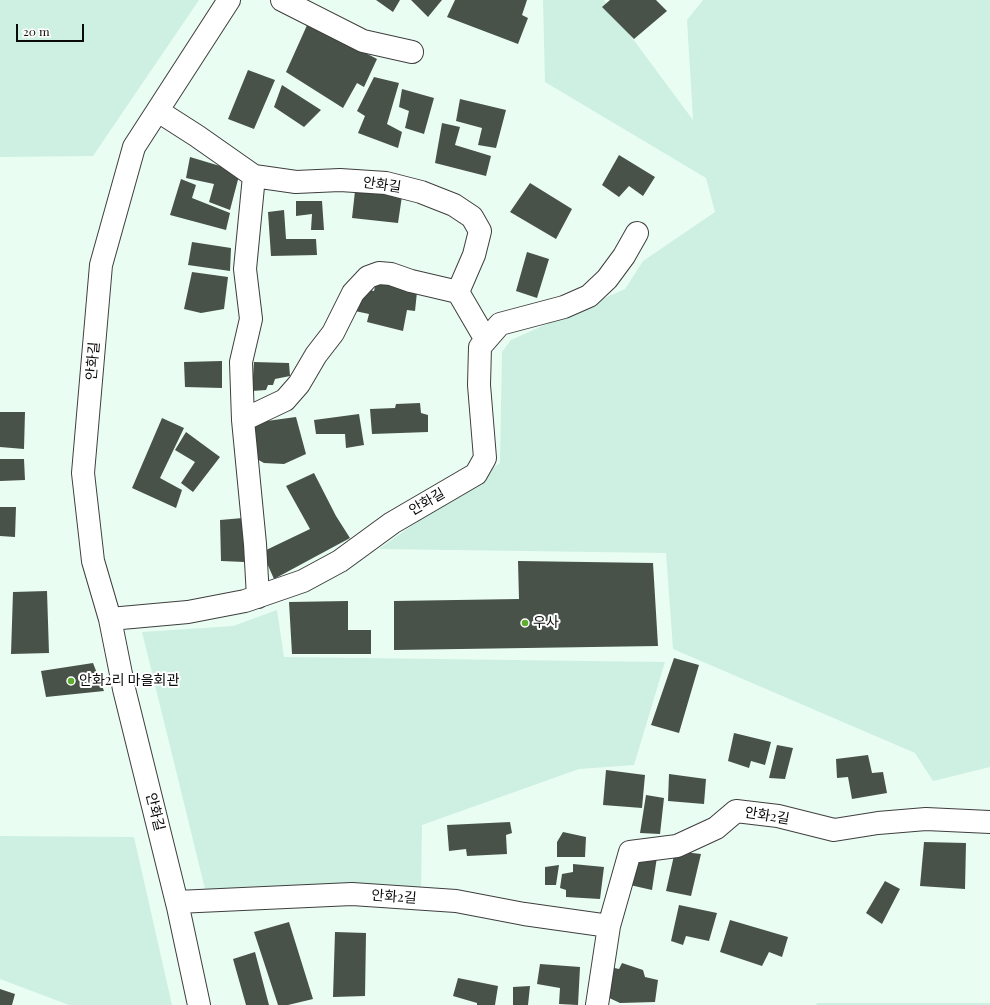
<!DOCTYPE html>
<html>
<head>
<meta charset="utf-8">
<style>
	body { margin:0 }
	#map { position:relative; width:990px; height:1005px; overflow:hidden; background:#eafdf3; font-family:"Playfair Display",serif }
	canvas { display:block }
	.scale { position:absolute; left:16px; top:24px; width:68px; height:18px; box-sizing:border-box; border:2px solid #0b0b0b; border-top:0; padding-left:5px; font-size:12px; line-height:14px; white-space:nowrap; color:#0b0b0b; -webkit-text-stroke:3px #fff; paint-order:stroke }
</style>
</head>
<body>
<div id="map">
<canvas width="990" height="1005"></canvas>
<div class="scale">20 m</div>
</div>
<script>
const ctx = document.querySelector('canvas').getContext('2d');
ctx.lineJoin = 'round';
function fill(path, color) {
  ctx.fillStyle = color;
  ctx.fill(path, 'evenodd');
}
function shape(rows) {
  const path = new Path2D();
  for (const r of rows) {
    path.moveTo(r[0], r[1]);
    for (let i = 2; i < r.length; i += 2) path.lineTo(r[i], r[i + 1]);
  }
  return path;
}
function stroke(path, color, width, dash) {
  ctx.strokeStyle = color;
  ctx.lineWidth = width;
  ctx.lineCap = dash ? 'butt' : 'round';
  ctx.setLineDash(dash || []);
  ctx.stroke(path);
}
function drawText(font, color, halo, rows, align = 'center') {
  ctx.font = font + ' "Playfair Display","Noto Sans KR",serif';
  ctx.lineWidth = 4;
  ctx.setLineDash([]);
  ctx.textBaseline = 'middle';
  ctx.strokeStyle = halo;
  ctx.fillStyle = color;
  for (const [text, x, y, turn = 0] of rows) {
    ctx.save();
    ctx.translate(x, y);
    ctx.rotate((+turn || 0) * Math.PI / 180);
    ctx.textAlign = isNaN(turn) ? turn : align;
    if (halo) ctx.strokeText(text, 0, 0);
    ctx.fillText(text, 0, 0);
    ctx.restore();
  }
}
const farmland = shape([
	[0,0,199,0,93,156,0,157],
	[543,0,604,0,693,120,687,20,703,0,990,0,990,767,933,781,915,753,673,649,666,553,379,549,500,463,502,352,511,340,625,289,643,261,715,212,706,178,545,82],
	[277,610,284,657,665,662,634,765,579,769,422,825,421,893,205,889,142,632,233,626],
	[0,836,134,837,172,1005,69,1005,0,979],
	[817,1003,990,1003,990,1005,816,1005]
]);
const building = shape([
	[376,0,400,0,393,12],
	[411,0,442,0,428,17],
	[455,0,527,0,522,15,528,18,518,44,447,17],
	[610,0,656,0,667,11,634,39,602,7],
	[308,23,377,59,364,87,357,83,343,108,286,72],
	[248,70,275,80,254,129,228,119],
	[374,77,399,83,387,124,402,132,398,148,358,133,365,116,357,111],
	[282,85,321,110,304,127,274,107],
	[402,89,434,98,424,134,405,128,409,111,399,107],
	[460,99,506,110,496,148,478,145,482,128,456,121],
	[442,123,460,127,455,145,491,156,486,176,435,163],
	[619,155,655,177,643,196,629,186,619,197,602,185],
	[190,157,240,172,230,210,209,202,214,184,186,178],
	[181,179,196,185,192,198,230,213,226,230,170,215],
	[530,183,572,209,556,239,510,212],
	[355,191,402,196,398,223,352,218],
	[296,201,322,201,324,230,311,230,312,214,296,216],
	[284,210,286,239,316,239,317,255,271,256,268,212],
	[192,242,231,248,230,271,188,265],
	[527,252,549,259,537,298,516,291],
	[192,272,228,277,224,309,201,313,184,309],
	[376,281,417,292,415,311,407,310,403,331,367,322,369,314,355,311,363,288,374,291],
	[222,361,222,388,185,387,184,362],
	[254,362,289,363,290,376,275,379,273,385,268,385,266,390,252,391],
	[420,403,421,413,428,415,428,432,372,434,370,409,395,408,396,404],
	[0,412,25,412,24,449,0,447],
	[359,414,364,445,346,448,345,434,316,434,314,420],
	[296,417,306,454,284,464,264,463,253,457,252,423],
	[162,418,184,428,160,478,182,490,176,508,132,488],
	[186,432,220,457,193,492,181,483,195,462,175,450],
	[0,459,24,459,25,480,0,481],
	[314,473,336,516,350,538,274,579,262,552,310,529,286,486],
	[0,507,16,507,15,537,0,536],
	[243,518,245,562,221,561,220,520],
	[518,561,653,563,658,646,394,650,394,601,519,599],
	[47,591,49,653,11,654,13,592],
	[348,601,348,630,371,630,371,654,292,654,289,602],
	[674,658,699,665,679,733,651,725],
	[93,663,104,691,46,697,41,671],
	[734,733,771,742,765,765,751,761,749,768,728,761],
	[777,745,793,748,785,779,769,778],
	[868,755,872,773,883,772,887,793,852,799,848,777,837,778,836,759],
	[606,770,645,775,642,808,603,805],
	[669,774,706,779,704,804,668,801],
	[646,795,664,798,660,834,640,833],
	[510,822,512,833,506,835,507,854,467,856,466,849,449,851,447,825],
	[563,832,586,837,585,857,557,857,557,842],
	[924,842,966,843,965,889,920,886],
	[675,851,701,854,691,896,666,891],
	[637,855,657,857,652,890,630,885],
	[573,864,604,867,600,899,566,897,566,890,560,888,562,874,573,872],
	[559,865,556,885,545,885,545,867],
	[885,881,900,889,882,924,866,913],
	[679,905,717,913,709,941,686,936,683,945,671,941],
	[730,920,788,937,782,957,769,952,762,966,720,952],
	[289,922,313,999,288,1005,278,1005,254,932],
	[335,932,366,933,365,996,333,997],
	[255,952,269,1005,246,1005,233,959],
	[622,963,643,970,645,977,658,980,655,1002,620,1003,605,996,610,967,619,969],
	[540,964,580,967,578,1005,559,1004,560,988,537,984],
	[458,978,498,986,495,1005,477,1005,477,1003,453,996],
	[530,986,528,1005,513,1005,513,987],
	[0,989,15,994,12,1005,0,1005]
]);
const minor = shape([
	[282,0,363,41,412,52],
	[158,111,197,136,254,176,245,269,251,319,241,362,243,420,255,544,258,597],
	[254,176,296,182,340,180,386,183,421,192,454,205,472,217,480,231,474,255,458,292,486,340],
	[243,420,285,400,299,384,316,355,333,333,353,293,368,277,379,273,391,274,411,281,458,292],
	[110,619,188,612,245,601,303,581,340,561,392,523,476,474,485,458,479,385,480,347,500,324,564,307,589,296,607,279,624,256,637,233],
	[177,902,352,894,456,901,524,914,609,926,630,852,677,846,716,828,736,811,778,816,834,830,878,823,926,819,990,822],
	[199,1005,178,907,124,689,110,619,93,561,83,473,101,265,134,147,229,0],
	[597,1005,609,926]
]);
const markers = [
	[525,623,4,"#5ead30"],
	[71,681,4,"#5ead30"]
];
const streetNames = [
	["안화길",382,185,8],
	["안화길",93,361,-85],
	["안화길",427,502,-30],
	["안화길",155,812,76],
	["안화2길",767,816,9],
	["안화2길",394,897,4]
];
const poiNames = [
	["우사",533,623],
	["안화2리 마을회관",79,681]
];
fill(farmland, '#cdf0e2');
fill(building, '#485249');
stroke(minor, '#3e3e3e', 24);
stroke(minor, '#fff', 22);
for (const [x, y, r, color] of markers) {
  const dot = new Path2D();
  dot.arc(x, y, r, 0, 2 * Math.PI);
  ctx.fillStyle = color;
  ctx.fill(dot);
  stroke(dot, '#fff', 1.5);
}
drawText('14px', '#0b0b0b', '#fff', streetNames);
drawText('14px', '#0b0b0b', '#fff', poiNames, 'left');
</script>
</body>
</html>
